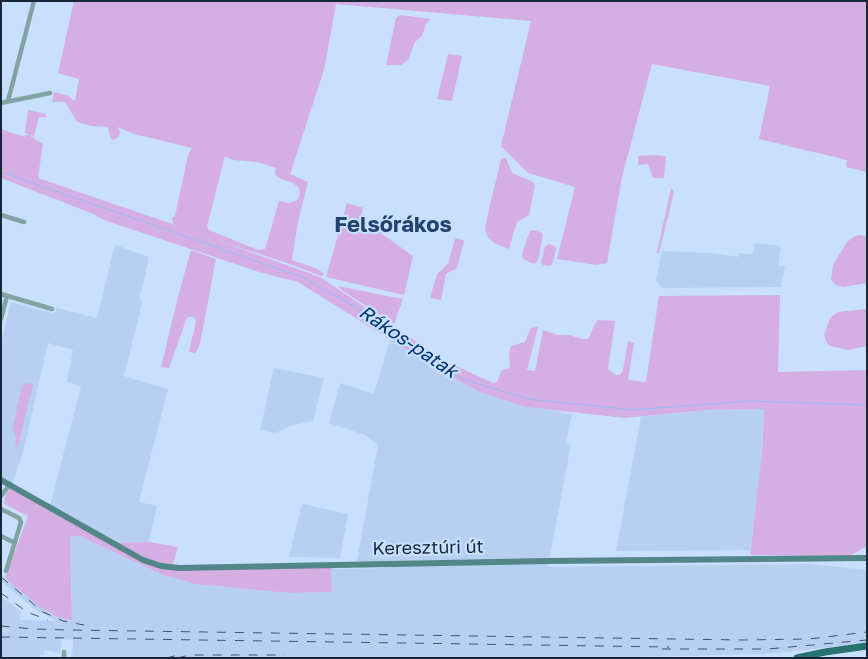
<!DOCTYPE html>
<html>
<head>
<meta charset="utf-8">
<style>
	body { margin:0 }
	#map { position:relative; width:868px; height:659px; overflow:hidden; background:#c8dffe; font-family:"Golos Text",sans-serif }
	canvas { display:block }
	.frame { position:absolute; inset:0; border:2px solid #172639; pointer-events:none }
</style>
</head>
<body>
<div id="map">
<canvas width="868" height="659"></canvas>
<div class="frame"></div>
</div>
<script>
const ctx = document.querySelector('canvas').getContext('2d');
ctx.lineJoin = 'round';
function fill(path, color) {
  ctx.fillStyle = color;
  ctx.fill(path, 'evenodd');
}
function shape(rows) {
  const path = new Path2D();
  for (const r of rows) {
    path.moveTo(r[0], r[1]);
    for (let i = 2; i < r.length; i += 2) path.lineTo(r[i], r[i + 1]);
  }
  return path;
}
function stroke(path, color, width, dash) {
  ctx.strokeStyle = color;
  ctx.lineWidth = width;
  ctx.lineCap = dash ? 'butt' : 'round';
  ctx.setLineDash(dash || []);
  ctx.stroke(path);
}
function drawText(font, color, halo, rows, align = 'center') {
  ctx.font = font + ' "Golos Text",sans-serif';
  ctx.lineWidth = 4.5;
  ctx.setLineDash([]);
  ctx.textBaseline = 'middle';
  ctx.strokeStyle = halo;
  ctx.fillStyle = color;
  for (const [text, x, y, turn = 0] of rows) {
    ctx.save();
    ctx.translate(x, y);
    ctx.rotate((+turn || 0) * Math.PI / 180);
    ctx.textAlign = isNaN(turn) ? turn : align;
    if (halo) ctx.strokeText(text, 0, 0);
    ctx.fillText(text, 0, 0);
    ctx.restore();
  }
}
const built = shape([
	[755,243,781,246,778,266,785,266,781,287,662,288,656,281,662,251,712,253,738,257,738,253,753,254],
	[115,245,149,257,140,297,142,303,124,376,168,389,139,502,157,506,149,542,131,543,113,543,50,506,81,386,67,382,73,350,48,343,23,453,11,486,1,480,1,342,11,302,54,314,57,308,97,318],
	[390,340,437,369,479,392,526,407,560,411,561,413,572,414,566,443,571,444,548,567,810,564,867,570,867,643,778,653,725,655,589,658,72,658,73,640,62,639,60,653,44,650,44,655,40,655,40,658,1,658,1,632,12,631,1,629,1,596,21,612,20,620,56,621,38,611,2,582,1,583,1,575,40,607,59,618,72,620,70,537,80,536,163,575,195,584,236,588,289,593,332,592,331,569,394,568,356,566,378,445,365,435,329,423,340,383,374,394],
	[274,368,324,378,313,421,293,425,275,433,260,430],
	[764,409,760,480,750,550,616,551,641,417,707,410],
	[302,504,348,514,340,558,289,557]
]);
const green = shape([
	[74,1,867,1,867,172,846,167,847,160,759,139,770,86,652,64,622,177,607,263,596,265,557,259,575,187,528,173,501,146,531,21,336,4,324,70,290,174,308,182,298,222,292,260,315,268,325,274,321,276,290,264,219,241,320,277,445,361,493,383,497,382,502,370,510,368,509,353,511,346,525,342,528,334,531,328,538,327,527,370,535,371,543,330,557,335,569,335,582,339,588,339,597,320,615,321,608,369,616,375,620,375,623,370,628,341,634,343,628,380,646,382,659,296,780,295,778,372,867,370,867,546,849,556,750,555,762,453,764,409,707,410,625,418,526,407,479,392,437,369,298,282,259,272,104,220,91,213,1,178,1,129,25,137,26,135,30,135,37,141,43,143,38,178,190,230,173,224,172,218,175,216,188,155,192,148,134,134,118,127,120,133,118,137,114,140,111,139,108,129,109,127,91,126,77,122,65,102,52,102,54,92,69,96,72,100,75,101,79,79,58,73],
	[225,156,233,160,257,162,276,168,275,174,279,178,293,183,299,188,300,194,297,200,289,203,279,201,265,249,258,250,209,230,207,227],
	[400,15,431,19,426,24,422,36,415,42,408,60,401,65,386,65,396,18],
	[448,54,462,56,452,101,437,99],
	[28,110,46,114,46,117,39,117,34,136,25,133],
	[653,155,666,156,664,178,653,178,648,164,638,165,638,156],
	[506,158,512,173,533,182,535,186,529,215,517,222,509,249,494,243,487,236,485,227,501,159],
	[671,188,674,192,659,253,657,253],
	[347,203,363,208,360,218,383,229,382,234,413,256,404,295,326,277],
	[533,230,542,233,543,235,538,260,534,264,523,259,522,254,530,231],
	[860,235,867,237,867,283,843,287,836,285,831,280,833,265,847,242,855,236],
	[457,238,464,241,457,268,446,274,441,300,430,298,437,274,448,264,455,239],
	[549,244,555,246,556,249,552,265,548,266,543,265,541,262,545,247],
	[191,250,216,259,200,344,195,354,189,351,196,322,194,317,187,317,169,368,161,367,178,297],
	[337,286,403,299,394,324,343,291],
	[867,309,867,346,848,350,830,346,826,342,824,335,830,318,838,312],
	[29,383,33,384,18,447,15,447,16,439,13,427,22,385],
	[11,486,113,543,149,542,178,547,172,566,341,566,331,569,332,592,289,593,236,588,195,584,163,575,80,536,70,537,72,620,59,618,40,607,5,578,28,516,4,504,6,493]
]);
const stream = shape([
	[1,172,302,277,352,305,446,370,468,381,529,399,632,410,749,401,867,405]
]);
const minor = shape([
	[8,101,34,1],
	[1,103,50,93],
	[1,215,24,222],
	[1,294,52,309],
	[1,319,7,296],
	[1,496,10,484],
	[1,509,19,518,21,522,6,571],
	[1,536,15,543],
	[64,658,64,652]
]);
const secondary = shape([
	[1,480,143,560,161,566,179,568,548,561,867,558]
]);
const primary = shape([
	[797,658,825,652,867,646]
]);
const rail = shape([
	[1,577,43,612,63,621,84,625],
	[1,593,27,612,48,620],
	[1,626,34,629,71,630,742,640,809,639,867,632],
	[1,637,669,647],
	[662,649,768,649,867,640],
	[166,658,183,654],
	[177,658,190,655,285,655]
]);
const streetNames = [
	["Keresztúri út",428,548,-1]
];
const waterNames = [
	["Rákos-patak",408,342,34]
];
const districtNames = [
	["Felsőrákos",393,225]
];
fill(built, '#b7d0f2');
fill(green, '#d5aee4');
stroke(stream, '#93bdf7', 1);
stroke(minor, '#81a3a3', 4.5);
stroke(secondary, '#528687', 6);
stroke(primary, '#297272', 7);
stroke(rail, '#425369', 1, [9, 9]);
drawText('18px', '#172639', '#c8dffe', streetNames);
drawText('italic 19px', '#003471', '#c8dffe', waterNames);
drawText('bold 22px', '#23426d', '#c8dffe', districtNames);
</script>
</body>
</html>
